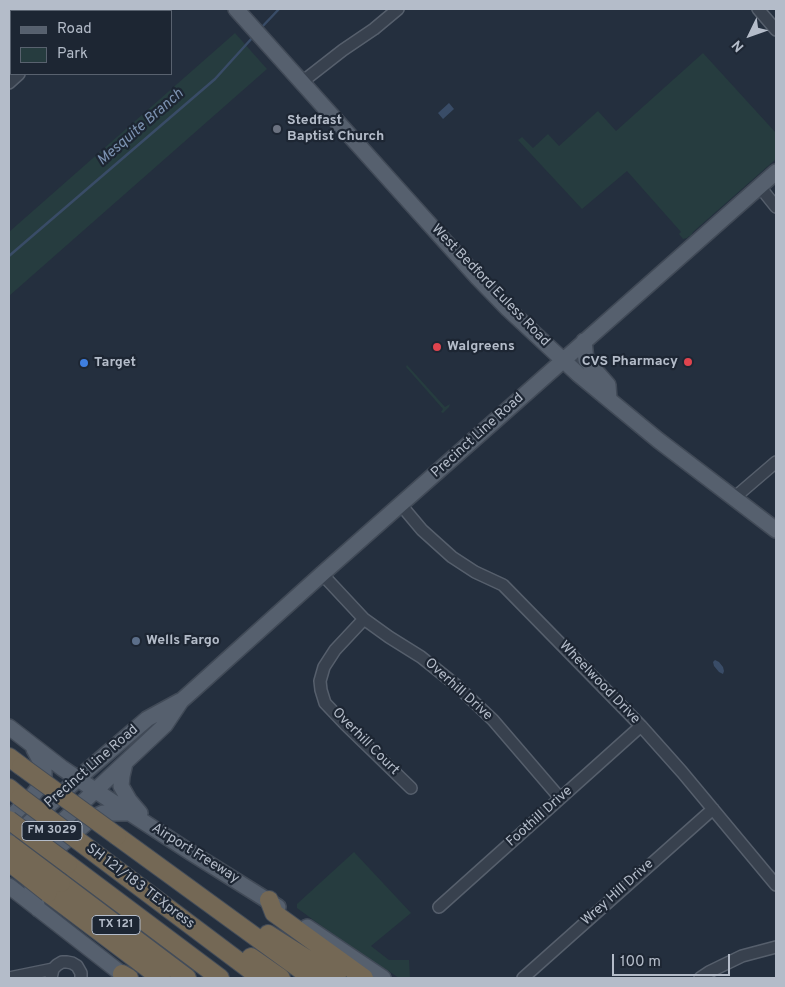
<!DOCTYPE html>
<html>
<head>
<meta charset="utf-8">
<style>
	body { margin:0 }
	#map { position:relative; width:785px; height:987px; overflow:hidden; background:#242f3e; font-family:Overpass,sans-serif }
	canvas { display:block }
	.frame { position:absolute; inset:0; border:10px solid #b4bcc9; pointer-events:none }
	.legend { position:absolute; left:10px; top:10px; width:162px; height:65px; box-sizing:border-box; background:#1d2633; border:1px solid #59626f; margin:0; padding:6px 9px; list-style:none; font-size:15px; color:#b4bcc9 }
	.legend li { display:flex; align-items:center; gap:10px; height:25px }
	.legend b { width:25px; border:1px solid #59626f }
	.north { position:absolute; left:725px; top:10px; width:50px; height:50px; -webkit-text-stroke:4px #1d2633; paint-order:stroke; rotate:228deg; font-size:14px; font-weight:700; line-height:20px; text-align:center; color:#b4bcc9 }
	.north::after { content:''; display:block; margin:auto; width:18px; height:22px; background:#b4bcc9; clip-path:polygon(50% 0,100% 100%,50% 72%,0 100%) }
	.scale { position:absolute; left:612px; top:954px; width:118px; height:22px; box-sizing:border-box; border:2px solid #b4bcc9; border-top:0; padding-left:6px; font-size:15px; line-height:18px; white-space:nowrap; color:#b4bcc9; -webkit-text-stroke:4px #1d2633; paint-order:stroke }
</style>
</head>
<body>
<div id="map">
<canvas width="785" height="987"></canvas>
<div class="frame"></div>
<ul class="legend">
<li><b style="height:6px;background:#56606e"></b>Road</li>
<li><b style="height:14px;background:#263c3f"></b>Park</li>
</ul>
<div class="north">N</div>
<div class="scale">100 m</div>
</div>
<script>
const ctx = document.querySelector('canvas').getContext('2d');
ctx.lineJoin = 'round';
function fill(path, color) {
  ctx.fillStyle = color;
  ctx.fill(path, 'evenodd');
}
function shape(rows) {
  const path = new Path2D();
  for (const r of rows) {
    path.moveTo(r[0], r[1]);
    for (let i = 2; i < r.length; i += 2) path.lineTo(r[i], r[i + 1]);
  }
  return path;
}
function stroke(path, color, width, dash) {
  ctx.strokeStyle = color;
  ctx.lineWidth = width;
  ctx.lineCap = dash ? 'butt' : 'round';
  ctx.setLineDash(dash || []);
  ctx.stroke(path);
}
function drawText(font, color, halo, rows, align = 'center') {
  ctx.font = font + ' Overpass,sans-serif';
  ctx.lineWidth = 4.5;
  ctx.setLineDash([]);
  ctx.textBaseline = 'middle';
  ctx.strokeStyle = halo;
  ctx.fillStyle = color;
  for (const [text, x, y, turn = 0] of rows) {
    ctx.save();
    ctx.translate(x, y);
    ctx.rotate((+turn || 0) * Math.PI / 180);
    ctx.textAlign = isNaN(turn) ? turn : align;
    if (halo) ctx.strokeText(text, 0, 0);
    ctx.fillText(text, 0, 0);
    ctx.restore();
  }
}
const green = shape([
	[235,33,267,69,9,296,9,232],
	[703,53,776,133,776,159,693,232,691,236,689,236,687,238,683,239,679,234,681,232,627,171,582,209,518,140,522,137,533,148,548,134,559,146,598,111,616,131],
	[407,365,445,407,450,404,449,407,443,413,441,412,443,409,406,367],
	[354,852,411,913,371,946,389,960,409,960,410,978,399,978,384,968,382,970,297,908,297,904]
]);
const water = shape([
	[449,103,454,109,443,119,438,113],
	[715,660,719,662,723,667,724,671,723,674,719,672,714,666,713,662]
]);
const stream = shape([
	[260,29,279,9],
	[9,256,215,79,253,37]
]);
const minor = shape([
	[758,9,776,30],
	[88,11,90,9],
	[302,82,343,50,374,29,398,9],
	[9,83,19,74],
	[760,187,776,207],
	[734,498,776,462],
	[401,505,422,530,452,557,475,572,503,585,641,726,682,772,776,885],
	[322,574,364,619,389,637,421,657,456,685,493,720,560,798],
	[364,619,335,650,324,667,320,681,321,690,325,703,345,724,411,788],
	[439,907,641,726],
	[9,978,53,969],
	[51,978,53,969,57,965,62,962,67,962,72,963,77,966,81,973,81,978],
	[523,978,713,809],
	[700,978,709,972,742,956,776,947]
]);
const major = shape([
	[236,9,477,277,508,309,578,374,658,440,776,530],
	[584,341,586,360,608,385,609,399],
	[9,727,62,768,96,791,190,852,278,907],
	[125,763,122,776,121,786,129,800,140,813],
	[9,819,32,796,41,785,44,777,44,768,34,749],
	[9,841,89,769,147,719,180,701],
	[17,864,165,725,181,701,190,693,322,574,776,172],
	[9,886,127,978],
	[38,909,30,879,34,868,92,818,103,813,130,813],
	[307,927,383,978]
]);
const highway = shape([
	[9,757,21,766],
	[9,788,20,797],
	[117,836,312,978],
	[76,839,261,978],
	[68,864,220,978],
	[61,883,187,978],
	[48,893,161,978],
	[269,900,274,913,364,978],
	[268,934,337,978],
	[251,957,281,978],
	[122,974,129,978]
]);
const highwayBridge = shape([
	[21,766,117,836],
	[20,797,76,839],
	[9,820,68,864],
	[9,844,61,883],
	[9,862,48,893]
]);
const markers = [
	[277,129,5,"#6b7280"],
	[437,347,5,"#e0444e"],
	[688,362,5,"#e0444e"],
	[84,363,5,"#3f7fe0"],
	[136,641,5,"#5c6f8a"]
];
const shields = [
	[52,831,60],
	[116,925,48]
];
const shieldNames = [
	["FM 3029",52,831],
	["TX 121",116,925]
];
const poiNames = [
	["Stedfast",287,121],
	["Baptist Church",287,137],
	["Walgreens",447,347],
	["CVS Pharmacy",678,362,"right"],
	["Target",94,363],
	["Wells Fargo",146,641]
];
const streetNames = [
	["West Bedford Euless Road",490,286,46],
	["Precinct Line Road",478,436,-42],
	["Wheelwood Drive",599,683,46],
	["Overhill Drive",458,690,42],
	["Overhill Court",365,742,45],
	["Precinct Line Road",92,767,-41],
	["Foothill Drive",540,817,-42],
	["Airport Freeway",195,854,32],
	["SH 121/183 TEXpress",140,887,37],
	["Wrey Hill Drive",618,893,-42]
];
const waterNames = [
	["Mesquite Branch",141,128,-41]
];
fill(green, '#263c3f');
fill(water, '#394c67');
stroke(stream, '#394c67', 2.5);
stroke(minor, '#565f6c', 14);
stroke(major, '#414a57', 18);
stroke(highway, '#434c59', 20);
stroke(minor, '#38414e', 11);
stroke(major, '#56606e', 15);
stroke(highway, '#746855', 18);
stroke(highwayBridge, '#434c59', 20, []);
stroke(highwayBridge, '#746855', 18);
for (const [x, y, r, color] of markers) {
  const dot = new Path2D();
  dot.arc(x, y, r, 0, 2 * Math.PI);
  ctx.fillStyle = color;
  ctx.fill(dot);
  stroke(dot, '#1d2633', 2);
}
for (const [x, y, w] of shields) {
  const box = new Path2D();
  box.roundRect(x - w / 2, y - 9.5, w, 19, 4);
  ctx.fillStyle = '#1d2633';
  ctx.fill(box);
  stroke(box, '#b4bcc9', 1);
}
drawText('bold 12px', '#b4bcc9', null, shieldNames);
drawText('bold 14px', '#b4bcc9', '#1d2633', poiNames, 'left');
drawText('14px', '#b4bcc9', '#1d2633', streetNames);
drawText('italic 15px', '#7c92b1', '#1d2633', waterNames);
</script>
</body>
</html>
